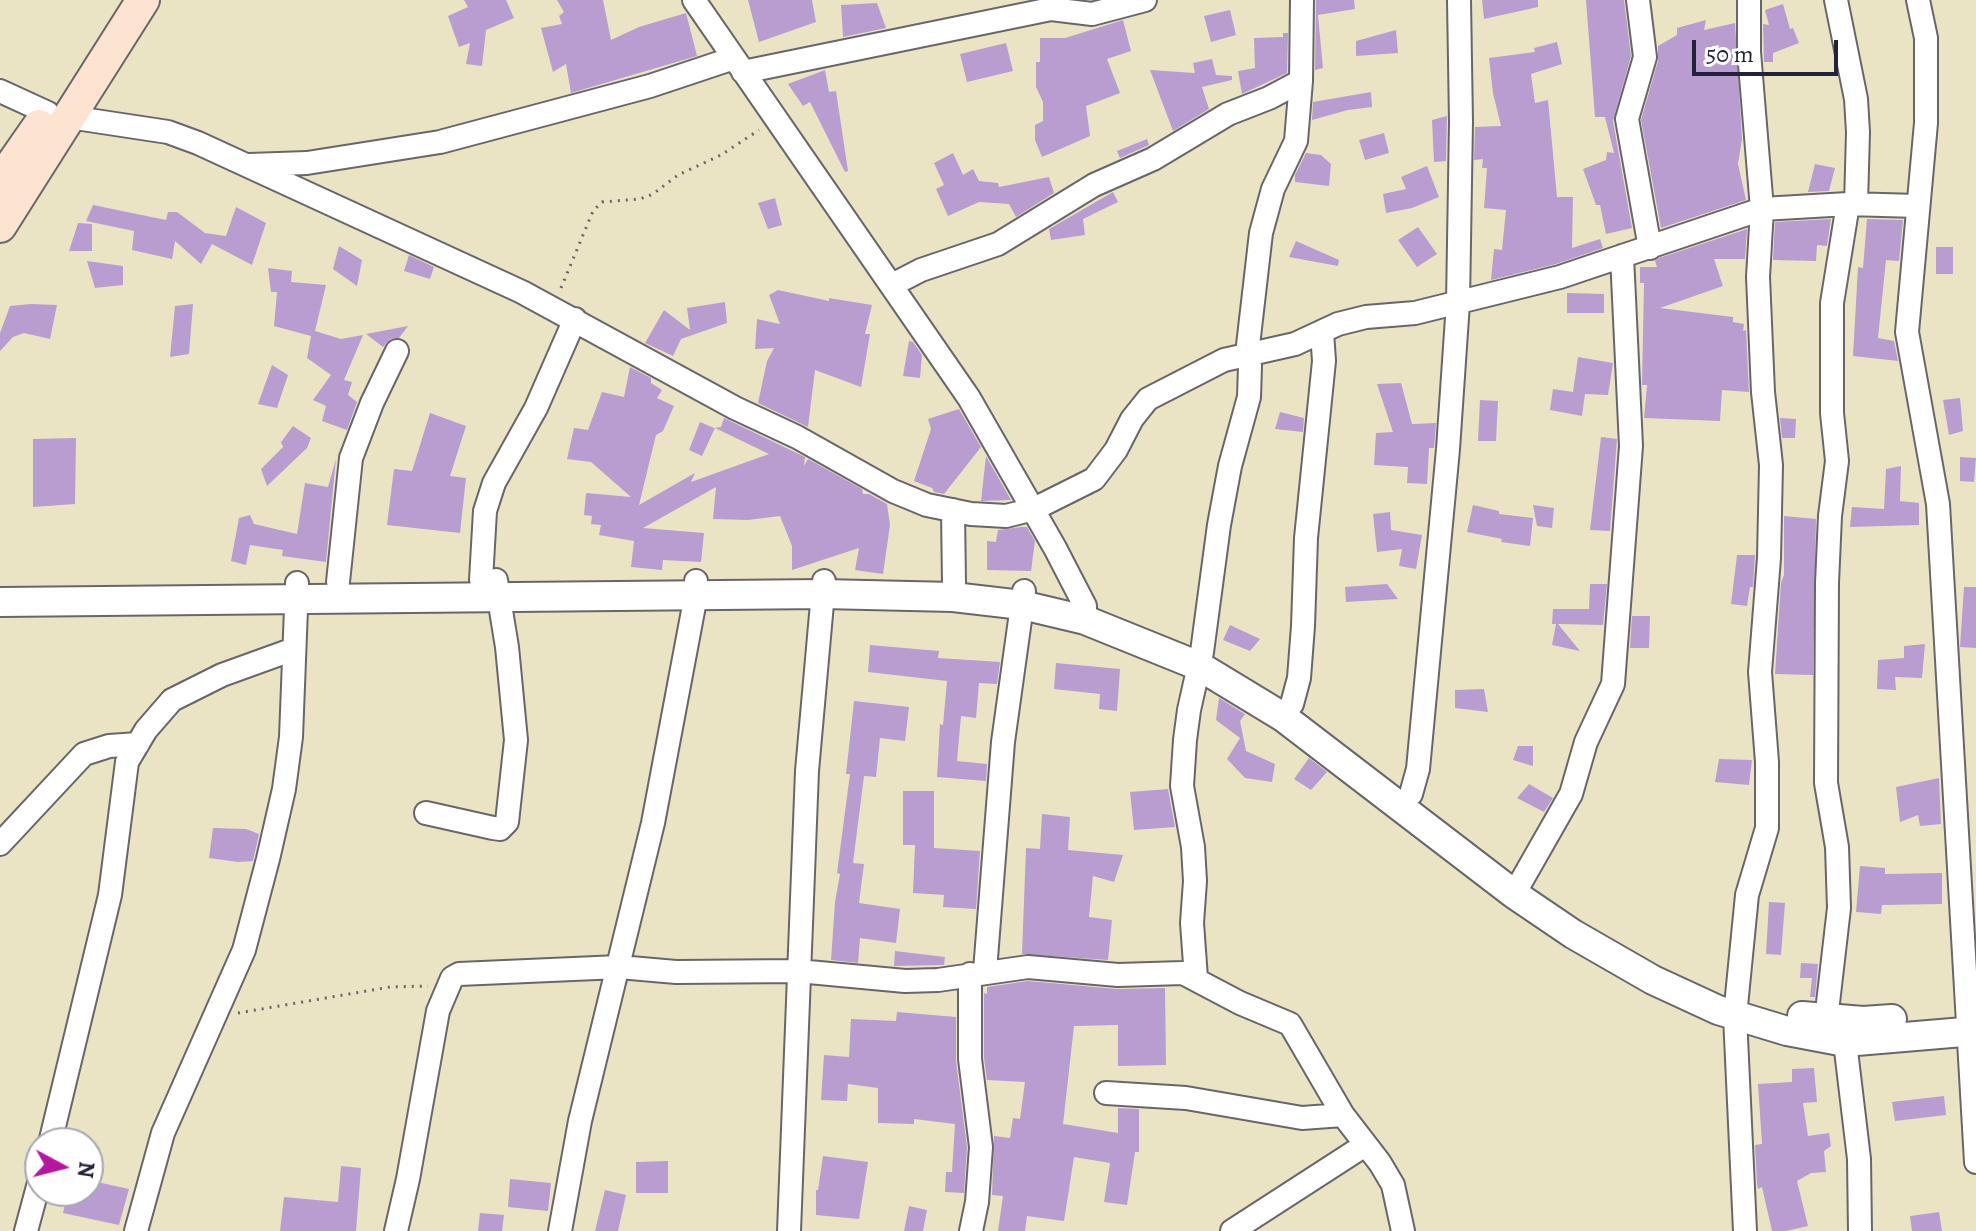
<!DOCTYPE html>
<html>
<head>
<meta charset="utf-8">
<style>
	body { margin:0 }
	#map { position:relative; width:1976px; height:1231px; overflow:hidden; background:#eae4c5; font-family:Alegreya,serif }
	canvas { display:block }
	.north { position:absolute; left:24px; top:1127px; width:80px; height:80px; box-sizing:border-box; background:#fff; border:2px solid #a7a7b1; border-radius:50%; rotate:97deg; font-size:22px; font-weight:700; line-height:32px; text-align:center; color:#22223b }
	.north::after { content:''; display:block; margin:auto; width:28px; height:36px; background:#b5179e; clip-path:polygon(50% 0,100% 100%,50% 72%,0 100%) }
	.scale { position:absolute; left:1692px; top:40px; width:146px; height:36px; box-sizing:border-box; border:4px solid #22223b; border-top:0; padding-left:10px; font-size:24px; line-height:28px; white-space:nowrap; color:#22223b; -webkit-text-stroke:6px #fff; paint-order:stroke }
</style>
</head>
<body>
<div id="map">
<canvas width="1976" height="1231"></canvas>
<div class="north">N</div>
<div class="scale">50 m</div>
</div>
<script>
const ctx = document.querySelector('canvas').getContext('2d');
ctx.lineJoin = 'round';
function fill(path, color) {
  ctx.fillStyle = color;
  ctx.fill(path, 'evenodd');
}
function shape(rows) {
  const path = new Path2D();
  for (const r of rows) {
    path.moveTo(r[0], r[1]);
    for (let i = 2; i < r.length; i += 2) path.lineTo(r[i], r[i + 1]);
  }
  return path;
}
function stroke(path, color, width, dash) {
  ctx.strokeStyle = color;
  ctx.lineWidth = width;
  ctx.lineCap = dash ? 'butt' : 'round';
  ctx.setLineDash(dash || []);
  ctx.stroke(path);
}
const building = shape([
	[464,0,506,0,514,18,486,30,482,66,466,64,470,43,459,47,448,16,468,7],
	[557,0,603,0,611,40,639,27,686,13,697,56,571,93,566,64,553,72,541,28,562,24,559,16,564,12],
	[748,0,812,0,816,22,759,42],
	[1316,0,1354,0,1355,9,1318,15,1323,68,1315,70],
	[1482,0,1538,0,1538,7,1484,19],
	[1586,0,1624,0,1631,56,1613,121,1632,228,1606,234,1600,205,1596,205,1583,169,1606,160,1607,152,1614,153,1605,117,1595,117],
	[877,3,886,28,843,37,841,5],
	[1783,4,1790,29,1793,28,1799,43,1773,53,1773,62,1764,62,1763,24,1769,25,1765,10],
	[1230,10,1236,35,1211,42,1204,16],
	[1123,20,1131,51,1107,59,1120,93,1086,106,1090,136,1042,157,1035,140,1035,125,1043,121,1043,102,1036,87,1036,62,1040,62,1040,38,1065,38],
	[1706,20,1704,30,1735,23,1742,139,1738,164,1746,200,1661,228,1641,120,1658,61,1658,46,1677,35,1677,28],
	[1396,30,1398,53,1356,56,1356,41],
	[1283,33,1288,33,1287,73,1242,94,1238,71,1255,68,1254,38,1283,37],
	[1557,42,1562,64,1531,74,1535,103,1548,100,1557,197,1573,197,1572,248,1600,239,1603,248,1556,264,1491,280,1494,249,1502,250,1506,210,1484,208,1487,168,1482,168,1483,159,1474,160,1475,127,1501,126,1493,93,1489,58,1535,52,1534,48],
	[1006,43,1013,71,967,82,960,54],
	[1212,59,1216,75,1232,76,1232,80,1202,87,1209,109,1173,131,1150,70,1195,73,1193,63],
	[825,70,829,92,836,91,848,171,845,172,810,102,803,106,788,84],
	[1371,92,1372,107,1348,110,1312,120,1313,102],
	[1447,116,1446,161,1434,162,1432,120],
	[1384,133,1389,153,1365,160,1359,140],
	[1147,139,1149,145,1120,158,1117,151],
	[953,153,963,175,973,169,979,181,998,183,999,187,1049,177,1054,193,1016,217,1009,204,979,202,948,216,936,189,944,185,934,163],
	[1306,153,1321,155,1331,164,1329,186,1295,182,1295,175],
	[1815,164,1835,168,1829,191,1808,192],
	[1427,166,1439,197,1412,208,1386,213,1383,194,1406,189,1401,177],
	[1113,192,1118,202,1083,219,1085,235,1051,240,1049,229],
	[775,198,782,225,768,229,758,203],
	[93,205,166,220,168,212,177,212,205,233,226,236,236,207,266,223,252,265,212,244,201,264,175,241,172,259,132,250,134,231,86,221],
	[1831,219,1827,246,1817,245,1816,261,1773,260,1775,222],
	[1867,219,1903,220,1899,261,1886,260,1878,338,1894,341,1898,361,1853,356,1858,267,1863,268],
	[78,223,92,224,92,251,69,251],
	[1418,227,1437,254,1417,267,1398,240],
	[1747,229,1745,259,1714,259,1723,286,1660,308,1733,317,1733,322,1744,324,1743,331,1746,330,1749,392,1722,390,1720,421,1644,418,1647,385,1642,385,1644,283,1640,283,1640,267,1657,267,1655,261,1659,258],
	[1296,241,1339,260,1338,266,1289,257],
	[339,246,362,260,357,286,333,269],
	[1936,247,1953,247,1953,274,1936,274],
	[409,255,434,267,430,279,404,271],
	[87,261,123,266,123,285,95,288],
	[268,268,292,271,291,282,326,285,315,331,341,339,363,335,344,380,352,382,348,395,357,402,347,430,322,421,326,406,313,400,331,375,307,358,311,336,274,326,277,292,271,292],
	[778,290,829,301,829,298,872,305,865,334,870,334,861,387,815,370,808,427,758,403,767,361,774,348,755,349,757,319,780,324,769,295],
	[1567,293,1604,294,1604,313,1567,313],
	[725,302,727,323,681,339,673,356,645,343,664,310,690,330,687,308],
	[31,304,57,305,50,339,24,333,13,337,0,351,0,333,10,306],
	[193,304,189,354,170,357,175,306],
	[408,326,399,338,390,339,383,347,366,334],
	[909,341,913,342,922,355,920,378,903,376],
	[1578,357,1613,363,1608,395,1585,394,1582,416,1550,410,1553,389,1573,392],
	[272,365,288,375,277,408,258,404],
	[630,367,651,378,651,383,662,390,657,398,674,406,663,431,656,435,639,505,695,473,691,482,769,454,715,428,702,456,689,450,700,422,714,428,721,427,724,418,805,457,804,466,808,459,862,489,863,494,869,494,887,504,890,525,883,574,855,570,859,548,792,570,792,546,780,516,748,520,713,519,716,487,643,528,704,533,701,562,663,560,662,570,631,567,634,541,599,535,601,525,591,524,592,516,584,515,586,493,631,497,591,462,567,459,574,428,588,430,602,392,624,397],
	[1401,383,1412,424,1436,423,1434,448,1429,448,1427,484,1407,483,1408,467,1374,465,1376,433,1393,432,1377,384],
	[1960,398,1963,431,1949,435,1943,400],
	[1480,400,1498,401,1496,441,1478,441],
	[959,409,981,447,944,494,934,492,932,488,914,481,931,429,928,419],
	[1280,412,1304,418,1303,432,1275,429],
	[430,413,466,426,450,476,466,478,460,533,387,525,394,469,412,471],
	[1780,418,1796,419,1795,438,1782,438],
	[293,426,311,438,307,448,267,486,261,469,283,447,281,442],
	[1601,437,1617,439,1610,531,1590,530],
	[76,438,75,504,33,507,33,439],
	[986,456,1011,500,981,501],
	[1960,457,1976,458,1974,482,1960,481],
	[336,459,326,562,282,556,283,550,250,545,246,565,231,561,239,518,250,515,254,524,297,534,305,483,328,487],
	[1901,466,1900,501,1919,503,1919,525,1850,527,1852,507,1884,509,1886,469],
	[1473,505,1499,511,1499,514,1533,518,1530,546,1501,542,1502,539,1467,532],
	[1533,505,1554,508,1552,528,1537,526],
	[1390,512,1391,530,1422,535,1416,569,1399,566,1402,549,1377,552,1373,514],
	[1784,516,1816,519,1813,675,1775,674,1781,583,1784,575],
	[1021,527,1027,527,1035,541,1031,571,987,570,987,541,996,542,998,530],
	[1737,555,1755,555,1753,587,1750,587,1747,606,1731,604],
	[1387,584,1398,599,1346,602,1345,587],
	[1590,584,1607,584,1603,625,1558,624,1580,651,1552,645,1556,624,1552,624,1553,609,1589,609],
	[1964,587,1976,587,1976,648,1960,647],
	[1632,616,1650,616,1649,648,1630,648],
	[1230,625,1260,639,1250,651,1223,640],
	[1925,644,1922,678,1895,677,1896,690,1877,689,1878,660,1904,658,1904,646],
	[870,645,939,651,938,658,1000,662,997,684,979,683,976,718,961,716,957,761,987,764,986,781,937,777,940,724,943,725,947,681,868,672],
	[1056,663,1120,669,1117,711,1099,709,1100,694,1054,689],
	[1484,689,1488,712,1455,708,1455,690],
	[1219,698,1245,714,1240,721,1246,751,1275,764,1272,782,1245,778,1227,759,1240,738,1216,720],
	[854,701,909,707,905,741,880,738,876,777,864,776,853,863,864,864,859,903,900,909,896,943,860,938,858,963,831,960,835,902,840,874,837,873,850,774,846,774],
	[1518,746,1533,746,1533,766,1513,760],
	[1309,758,1327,772,1311,790,1294,779],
	[1719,759,1752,760,1749,785,1715,782],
	[1939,778,1941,824,1920,826,1918,815,1900,822,1896,787],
	[1529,784,1553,798,1544,812,1517,798],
	[1168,789,1175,827,1134,830,1130,792],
	[903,791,934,791,934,848,980,851,976,909,943,907,944,895,913,893,915,845,903,845],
	[1042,814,1070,817,1068,850,1123,855,1114,882,1093,876,1089,917,1112,920,1108,960,1022,954,1026,848,1040,849],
	[213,828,246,829,259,834,253,861,238,862,209,858],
	[1860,866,1885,868,1885,874,1942,873,1942,904,1882,905,1881,914,1856,912],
	[1769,902,1785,903,1781,955,1766,954],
	[895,951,945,957,944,965,894,966],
	[1801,963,1818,964,1815,997,1810,997,1812,978,1800,978],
	[1028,981,1117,989,1165,988,1166,1065,1118,1066,1118,1025,1074,1026,1063,1124,1118,1133,1118,1108,1139,1109,1139,1152,1135,1152,1127,1205,1104,1202,1110,1163,1074,1157,1064,1221,1027,1216,1025,1231,998,1231,1003,1196,992,1195,994,1136,1010,1138,1013,1118,1020,1119,1025,1082,987,1080,988,1088,984,1058,984,993,987,994,987,987],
	[897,1012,956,1017,956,1061,967,1147,964,1193,945,1192,946,1172,952,1172,955,1124,914,1119,914,1124,878,1123,878,1088,848,1084,847,1101,821,1100,824,1055,849,1057,851,1019,896,1021],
	[1814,1068,1817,1102,1803,1103,1808,1136,1829,1133,1831,1146,1824,1151,1826,1172,1811,1173,1797,1181,1808,1226,1786,1231,1772,1231,1762,1187,1758,1189,1757,1184,1755,1145,1762,1144,1758,1084,1792,1082,1792,1069],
	[1944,1096,1946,1115,1895,1121,1892,1102],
	[823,1156,868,1162,859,1219,816,1215,816,1190,818,1190],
	[668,1161,668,1193,636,1193,636,1162],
	[341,1166,361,1168,356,1231,280,1231,284,1197,338,1202],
	[510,1179,551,1183,548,1211,508,1207],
	[88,1180,129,1189,119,1225,63,1213,68,1191,88,1191],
	[605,1190,626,1195,618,1231,595,1231],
	[909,1206,927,1210,923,1231,904,1231],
	[1939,1212,1942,1231,1912,1231,1910,1216],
	[480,1213,504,1215,502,1231,478,1231]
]);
const path = shape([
	[561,288,593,211,602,202,640,199,653,194,678,175,721,155,759,130],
	[238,1013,390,987,428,986]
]);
const minor = shape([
	[694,0,969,398,1055,548,1085,606,1085,620],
	[1638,0,1645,57,1627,119,1650,248],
	[1836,0,1856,99,1858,132,1856,204],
	[1918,0,1926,38,1926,123,1907,332,1938,504,1976,1162],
	[743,72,1051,9,1092,14,1145,0],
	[0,91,48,113],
	[69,117,168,132,198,143,522,292,735,408,797,437,893,491,927,505,971,514,1006,516,1034,509,1094,479,1116,450,1132,419,1148,399,1224,360,1295,344,1338,324,1366,317,1415,313,1560,277,1762,209,1848,204,1917,206],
	[249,165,307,163,440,142,650,86,734,58],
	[892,285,921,270,998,244,1094,185,1153,159,1228,114,1269,98,1301,81],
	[953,510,954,584],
	[481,580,485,511,494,483,536,408,575,319],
	[338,582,351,458,372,403,397,351],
	[1292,704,1299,678,1303,626,1306,538,1324,361,1322,332],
	[1411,794,1418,769,1448,449,1458,303,1461,122,1459,0],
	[426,813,493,828,500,829,507,822,516,740,507,647,496,580],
	[0,844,84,754,109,746,138,744],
	[1514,894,1571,794,1586,742,1613,684,1631,446,1622,256],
	[985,971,1003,742,1024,591],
	[970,974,970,1059,981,1147,977,1202,971,1231],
	[1196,978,1192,923,1195,881,1193,847,1182,786,1185,740,1189,710,1202,652,1219,525,1230,466,1249,397,1250,366,1247,354,1261,233,1273,189,1296,141,1301,81,1302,0],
	[1826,1020,1839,908,1837,847,1826,783,1827,583,1830,516,1837,461,1832,413,1832,303,1848,204],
	[1845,1042,1859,1159,1860,1231],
	[1106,1093,1186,1098,1302,1118,1343,1115],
	[50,1143,110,895,127,762,146,730,172,700,222,675,294,649],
	[26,1231,40,1179],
	[136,1231,163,1133,244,950,268,859,284,789,291,737,297,583],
	[396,1231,408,1179,438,1011,452,978,459,974,619,967,676,972,798,971,905,981,938,980,1028,967,1118,975,1183,973,1240,1003,1290,1024,1343,1115,1380,1163,1393,1185,1403,1231],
	[560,1231,580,1121,653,823,696,595,696,581],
	[789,1231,807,771,824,581],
	[1232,1231,1365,1145],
	[1745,1231,1735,1016,1747,895,1767,828,1767,762,1760,672,1769,558,1771,465,1763,392,1758,277,1762,209,1749,52,1749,0]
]);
const tertiary = shape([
	[0,602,823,594,953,597,1022,605,1085,620,1199,666,1283,717,1514,894,1573,934,1653,980,1718,1010,1787,1031,1845,1042,1976,1031],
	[1802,1016,1863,1021,1892,1019]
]);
const secondary = shape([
	[0,182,39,126],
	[0,226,143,0]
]);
fill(building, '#b99dd1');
stroke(minor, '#68666b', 26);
stroke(tertiary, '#68666b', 32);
stroke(secondary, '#68666b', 36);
stroke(path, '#68666b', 3, [2, 6]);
stroke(minor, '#fff', 22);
stroke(tertiary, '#fff', 28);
stroke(secondary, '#fde4d1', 32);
</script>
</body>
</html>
